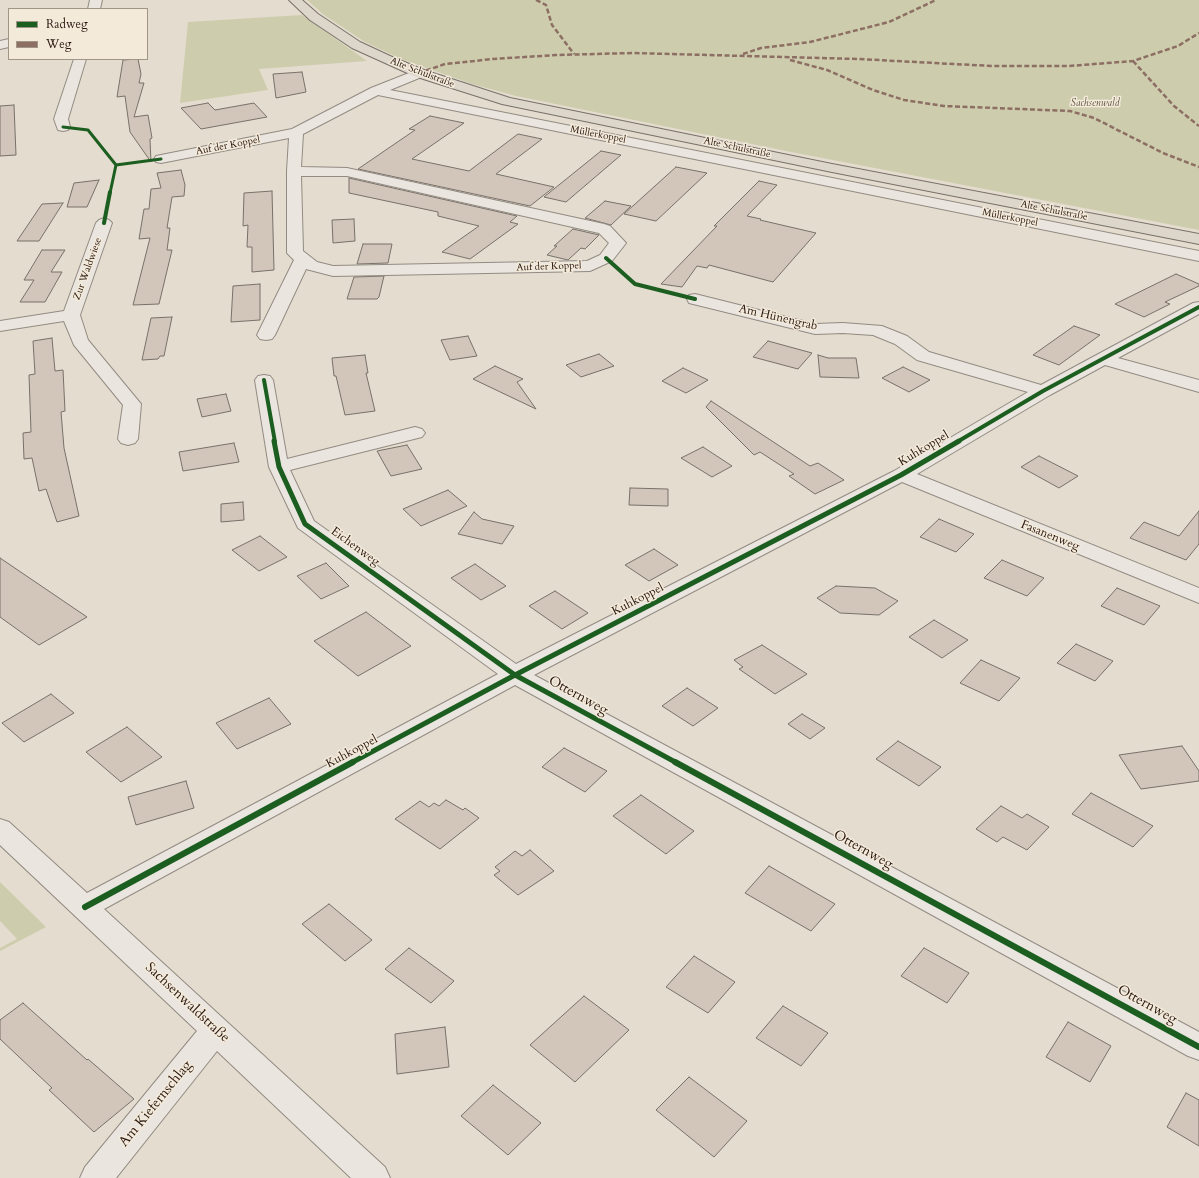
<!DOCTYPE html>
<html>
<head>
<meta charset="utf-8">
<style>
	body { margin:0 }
	#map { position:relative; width:1199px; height:1178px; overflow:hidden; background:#e4dcce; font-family:Cardo,serif }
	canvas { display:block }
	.legend { position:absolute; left:8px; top:8px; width:140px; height:52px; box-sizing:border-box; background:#f3eada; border:1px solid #a19588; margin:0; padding:5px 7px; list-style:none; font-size:12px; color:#27150e }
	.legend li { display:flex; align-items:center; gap:8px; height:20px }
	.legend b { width:20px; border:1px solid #a19588 }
</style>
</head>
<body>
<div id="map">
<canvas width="1199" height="1178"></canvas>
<ul class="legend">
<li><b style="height:5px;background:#1b5e20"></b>Radweg</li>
<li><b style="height:5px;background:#8d6e63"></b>Weg</li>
</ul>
</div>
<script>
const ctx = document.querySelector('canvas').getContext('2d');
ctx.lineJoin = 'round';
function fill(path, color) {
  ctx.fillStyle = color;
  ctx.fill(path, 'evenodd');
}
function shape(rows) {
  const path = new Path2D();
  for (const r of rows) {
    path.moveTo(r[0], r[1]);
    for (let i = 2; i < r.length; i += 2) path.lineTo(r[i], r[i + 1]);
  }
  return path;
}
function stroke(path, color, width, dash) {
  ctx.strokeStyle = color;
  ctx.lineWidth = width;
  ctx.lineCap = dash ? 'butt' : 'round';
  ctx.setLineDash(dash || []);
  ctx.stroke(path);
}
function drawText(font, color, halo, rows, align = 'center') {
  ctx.font = font + ' Cardo,serif';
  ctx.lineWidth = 3;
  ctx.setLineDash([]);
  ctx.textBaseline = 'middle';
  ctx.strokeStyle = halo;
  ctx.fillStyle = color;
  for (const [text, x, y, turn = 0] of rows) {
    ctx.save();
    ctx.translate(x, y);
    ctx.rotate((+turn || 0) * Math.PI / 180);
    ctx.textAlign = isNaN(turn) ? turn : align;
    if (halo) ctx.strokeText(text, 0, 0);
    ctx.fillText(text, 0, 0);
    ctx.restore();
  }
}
const green = shape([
	[307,0,1199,0,1199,230,796,153,516,96,472,84,401,59,365,42,324,15],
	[302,15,367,61,259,69,268,90,180,103,188,22],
	[0,882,46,927,0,951,0,948,17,939,0,921]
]);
const building = shape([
	[138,59,141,74,139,83,144,83,134,117,148,115,152,138,150,139,151,162,130,132,125,96,117,97,123,60,138,59],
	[302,72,306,92,276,98,273,74,302,72],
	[208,103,215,110,254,103,267,117,201,129,181,108,208,103],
	[14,105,16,155,0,156,0,106,14,105],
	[430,116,464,123,412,159,469,171,518,134,542,139,496,174,554,187,530,206,358,169,415,130,409,129,430,116],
	[601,151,621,155,566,202,544,197,601,151],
	[676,167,707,173,656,221,624,214,676,167],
	[181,170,185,185,184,196,172,197,167,228,170,228,167,250,172,250,159,304,133,305,150,238,139,239,144,209,149,209,151,189,161,188,157,173,181,170],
	[349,178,517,216,510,222,518,224,470,259,442,252,479,226,438,216,438,212,349,193,349,178],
	[99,180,87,207,67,207,74,183,99,180],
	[759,181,777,185,747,216,761,219,760,220,816,233,773,282,709,265,707,268,697,266,682,287,661,284,717,226,714,226,759,181],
	[272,191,274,270,252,272,252,247,247,247,248,225,243,226,244,193,272,191],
	[605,201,631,206,611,225,585,218,605,201],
	[63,203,39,241,17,241,42,204,63,203],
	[354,219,355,241,333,243,332,220,354,219],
	[573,229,599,235,585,249,581,248,568,260,547,255,557,246,554,246,573,229],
	[363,244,392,244,388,263,357,264,363,244],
	[42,250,65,250,51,272,62,272,45,302,20,302,34,280,24,280,42,250],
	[1176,274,1199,284,1199,286,1165,302,1170,304,1144,317,1115,304,1176,274],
	[384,276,379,297,377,299,347,299,354,277,384,276],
	[260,284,260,320,231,322,233,286,260,284],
	[172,317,164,356,160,356,158,359,142,360,151,318,172,317],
	[1074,326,1100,335,1059,365,1033,355,1074,326],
	[468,336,477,356,450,360,441,340,468,336],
	[52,338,55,371,63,370,65,411,61,412,64,448,79,516,57,522,46,489,39,491,32,458,24,459,23,433,31,432,29,375,35,374,33,341,52,338],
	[768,341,812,353,798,369,753,357,768,341],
	[599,354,614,366,581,377,566,365,599,354],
	[365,355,368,373,366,373,375,411,345,415,336,376,334,376,332,358,365,355],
	[818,355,828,358,856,358,859,378,820,377,818,355],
	[495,366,523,379,517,382,536,409,473,379,495,366],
	[903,367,930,380,909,392,882,378,903,367],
	[683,368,708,380,686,393,662,381,683,368],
	[226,394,231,411,202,417,197,399,226,394],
	[711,401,810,466,818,463,844,480,815,494,789,476,794,474,760,452,754,455,706,407,711,401],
	[234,443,239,462,183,471,179,452,234,443],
	[407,445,422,469,391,476,377,451,407,445],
	[703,447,732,466,712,477,681,458,703,447],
	[1039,456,1078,476,1059,488,1021,467,1039,456],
	[630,488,668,489,668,506,629,505,630,488],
	[448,490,467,506,421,526,403,509,448,490],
	[243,502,244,520,221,522,221,504,243,502],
	[1199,511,1199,544,1186,560,1130,538,1144,522,1179,536,1199,511],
	[474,512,482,519,514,526,502,544,458,534,474,512],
	[939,519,974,534,956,552,920,537,939,519],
	[260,536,287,557,259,571,232,550,260,536],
	[654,549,678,565,649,581,625,565,654,549],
	[0,558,87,617,39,645,0,617,0,558],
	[1002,560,1044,578,1027,596,984,578,1002,560],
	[326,563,349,586,321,599,297,576,326,563],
	[475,564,506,586,481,600,451,578,475,564],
	[836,586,875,588,898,601,879,615,840,613,817,598,836,586],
	[1117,588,1160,606,1144,625,1101,606,1117,588],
	[555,591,588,613,562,629,529,606,555,591],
	[366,612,411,646,358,676,314,641,366,612],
	[934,620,968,640,942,658,909,637,934,620],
	[1076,644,1113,661,1095,681,1057,663,1076,644],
	[762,645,807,674,775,694,739,669,743,667,734,660,762,645],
	[981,660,1020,678,999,701,960,683,981,660],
	[687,688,718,708,693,726,662,706,687,688],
	[51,694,74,713,24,742,2,723,51,694],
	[269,698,291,724,237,749,216,723,269,698],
	[802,714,825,728,810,739,788,724,802,714],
	[127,727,162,757,121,782,86,752,127,727],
	[898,741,941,767,919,786,876,759,898,741],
	[1182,746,1199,771,1199,781,1141,789,1119,755,1182,746],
	[564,748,607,771,585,792,542,767,564,748],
	[186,781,194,808,136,825,128,797,186,781],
	[1091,793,1140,819,1153,826,1133,847,1072,814,1091,793],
	[641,795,694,831,666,854,613,816,641,795],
	[446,800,463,810,465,808,479,818,440,849,395,819,420,801,429,807,434,803,439,806,446,800],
	[1001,806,1022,818,1027,814,1049,827,1027,850,1003,837,997,842,976,829,1001,806],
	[530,850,554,871,518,895,494,875,500,871,495,867,515,851,522,856,530,850],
	[769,866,835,904,811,931,745,893,769,866],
	[329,904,372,940,345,961,302,924,329,904],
	[409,948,454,981,431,1003,385,969,409,948],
	[924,948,969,973,947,1003,901,976,924,948],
	[694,956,735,982,708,1013,666,987,694,956],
	[584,996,629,1030,575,1082,530,1045,584,996],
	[23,1003,87,1060,88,1059,134,1099,94,1132,49,1090,52,1088,0,1039,0,1020,23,1003],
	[783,1006,828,1033,801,1066,756,1038,783,1006],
	[1068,1022,1111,1046,1090,1082,1046,1057,1068,1022],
	[445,1027,449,1067,397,1074,395,1034,445,1027],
	[689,1077,747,1121,714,1157,656,1110,689,1077],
	[493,1085,541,1123,508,1155,461,1116,493,1085],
	[1186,1093,1199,1100,1199,1146,1167,1127,1186,1093]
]);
const minor = shape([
	[90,0,102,0,100,9,88,9,90,0],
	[9,39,9,47,0,49,0,41,9,39],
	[74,59,86,59,68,119,70,127,68,130,63,131,58,130,54,119,74,59],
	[419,69,424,70,425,73,424,76,390,90,1199,251,1199,261,378,95,303,134,301,167,347,168,604,224,610,226,626,243,612,261,590,271,333,276,306,269,275,335,272,339,266,340,260,339,257,335,294,260,287,253,287,171,289,138,161,163,156,162,154,159,156,156,161,155,292,129,371,88,419,69],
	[301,176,347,176,599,233,609,243,600,255,587,261,333,266,317,262,303,251,301,176],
	[104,218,109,220,112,223,80,315,88,340,141,404,138,439,135,443,128,445,121,443,118,439,123,405,74,345,64,321,0,331,0,321,64,311,96,223,99,220,104,218],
	[695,294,815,324,843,323,882,326,907,336,929,352,1041,385,1193,303,1199,302,1199,314,1118,358,1199,380,1199,392,1105,365,1050,395,917,474,1199,588,1199,603,902,482,534,675,1199,1032,1199,1060,1188,1056,515,685,104,909,385,1167,390,1178,351,1178,217,1051,116,1178,80,1178,85,1167,197,1031,0,845,0,819,9,822,87,893,498,674,298,528,269,467,255,380,258,376,264,375,270,376,273,380,287,459,415,427,422,429,425,433,422,437,290,470,314,521,516,664,894,471,1028,392,917,360,895,344,873,335,843,333,815,334,689,303,687,299,689,295,695,294]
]);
const major = shape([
	[289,0,302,0,318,14,360,42,390,56,424,70,510,98,832,164,1199,234,1199,244,832,172,502,104,414,76,352,48,310,20,289,0]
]);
const quiet = shape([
	[536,0,546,5,552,25,574,54],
	[743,54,761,48,810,42,889,22,936,0],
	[790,60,827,70,873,90,904,100,944,106,1070,111,1094,118,1163,153,1199,167],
	[1133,61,1174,106,1199,126],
	[419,73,445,64,493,59,556,55,633,53,858,59,992,66,1069,66,1133,61,1178,46,1199,33]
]);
const cyclewayFar3 = shape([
	[63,127,88,130,116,165,161,159],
	[110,193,116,165]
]);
const cyclewayFar2 = shape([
	[104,223,110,192],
	[606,258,635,284,695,299],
	[264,380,275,442],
	[957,442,1043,391,1199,307]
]);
const cyclewayFar1 = shape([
	[274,441,279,467,305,524,515,675,677,763],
	[351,763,515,675,901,475,959,441]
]);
const cycleway = shape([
	[675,762,1199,1047],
	[85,907,353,762]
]);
const farStreetnames = [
	["Alte Schulstraße",422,73,21],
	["Müllerkoppel",598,135,11],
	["Auf der Koppel",228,146,-11],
	["Alte Schulstraße",737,148,12],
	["Alte Schulstraße",1054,211,11],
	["Müllerkoppel",1010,218,11],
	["Auf der Koppel",549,267,-2],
	["Zur Waldwiese",88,269,-70]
];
const farParknames = [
	["Sachsenwald",1095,104]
];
const streetNames = [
	["Am Hünengrab",778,318,13],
	["Kuhkoppel",924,449,-31],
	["Fasanenweg",1050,536,22],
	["Eichenweg",355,547,36],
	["Kuhkoppel",638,600,-27],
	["Kuhkoppel",352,752,-28]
];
const nearStreetnames = [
	["Otternweg",578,696,29],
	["Otternweg",863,850,29],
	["Sachsenwaldstraße",187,1003,43],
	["Otternweg",1147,1005,29],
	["Am Kiefernschlag",156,1104,-51]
];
fill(green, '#cdcdae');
fill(building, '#d2c5ba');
stroke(building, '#787169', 1);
stroke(minor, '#928b83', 2);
stroke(major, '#787169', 2);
fill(minor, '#eae6df');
fill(major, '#ddd6ca');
stroke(quiet, '#8d6e63', 2.5, [5, 2.5]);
stroke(cyclewayFar3, '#1b5e20', 3);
stroke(cyclewayFar2, '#1b5e20', 4);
stroke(cyclewayFar1, '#1b5e20', 5);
stroke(cycleway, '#1b5e20', 6);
drawText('10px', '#27150e', '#f3eada', farStreetnames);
drawText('italic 10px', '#5a513d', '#f3eada', farParknames);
drawText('12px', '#27150e', '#f3eada', streetNames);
drawText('14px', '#27150e', '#f3eada', nearStreetnames);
</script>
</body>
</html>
